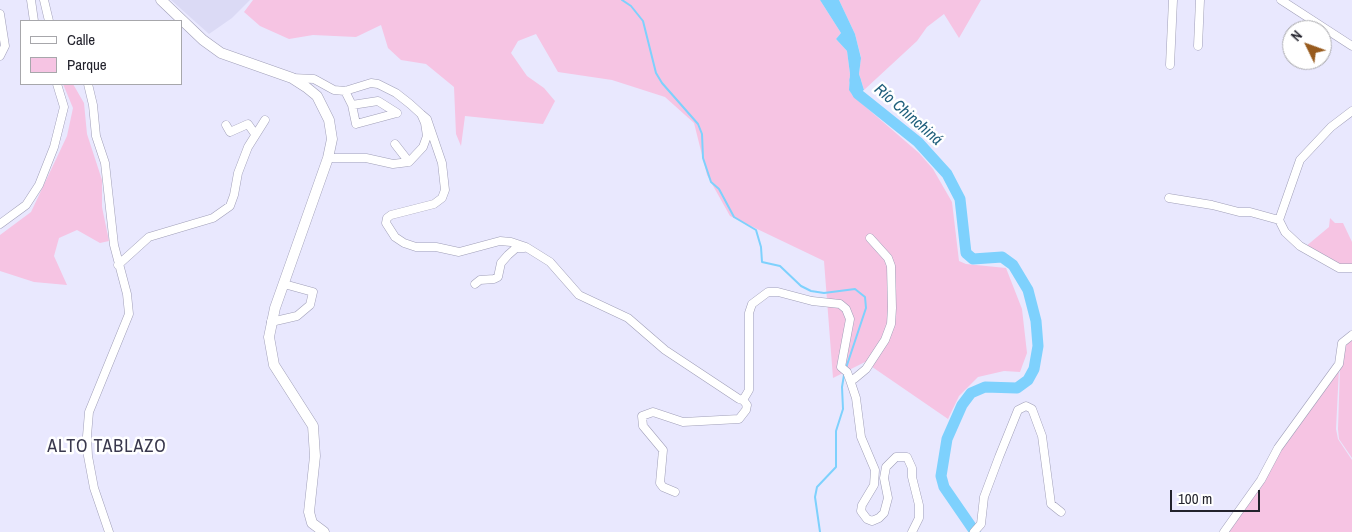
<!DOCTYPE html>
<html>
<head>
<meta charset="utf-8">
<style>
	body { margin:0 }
	#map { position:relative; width:1352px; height:532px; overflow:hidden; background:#e9e8fe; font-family:"Archivo Narrow",sans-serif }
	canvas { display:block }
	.legend { position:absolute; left:20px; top:20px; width:162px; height:65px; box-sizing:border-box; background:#fff; border:1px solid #a7a7ab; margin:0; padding:6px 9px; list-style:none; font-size:15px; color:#22222c }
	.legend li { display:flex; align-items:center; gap:10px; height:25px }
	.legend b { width:25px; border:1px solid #a7a7ab }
	.north { position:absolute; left:1282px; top:20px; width:50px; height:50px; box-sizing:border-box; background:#fff; border:1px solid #a7a7ab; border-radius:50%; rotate:312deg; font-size:14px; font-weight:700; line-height:20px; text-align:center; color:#22222c }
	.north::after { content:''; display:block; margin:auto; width:18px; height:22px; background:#985b1e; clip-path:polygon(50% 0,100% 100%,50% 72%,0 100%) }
	.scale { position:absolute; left:1170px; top:490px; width:90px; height:22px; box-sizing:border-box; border:2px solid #22222c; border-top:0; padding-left:6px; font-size:15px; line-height:18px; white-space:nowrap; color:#22222c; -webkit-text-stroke:4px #fff; paint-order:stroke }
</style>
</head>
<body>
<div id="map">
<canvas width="1352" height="532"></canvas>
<ul class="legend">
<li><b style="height:6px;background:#fff"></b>Calle</li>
<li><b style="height:14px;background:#f6c4e3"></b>Parque</li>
</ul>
<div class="north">N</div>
<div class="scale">100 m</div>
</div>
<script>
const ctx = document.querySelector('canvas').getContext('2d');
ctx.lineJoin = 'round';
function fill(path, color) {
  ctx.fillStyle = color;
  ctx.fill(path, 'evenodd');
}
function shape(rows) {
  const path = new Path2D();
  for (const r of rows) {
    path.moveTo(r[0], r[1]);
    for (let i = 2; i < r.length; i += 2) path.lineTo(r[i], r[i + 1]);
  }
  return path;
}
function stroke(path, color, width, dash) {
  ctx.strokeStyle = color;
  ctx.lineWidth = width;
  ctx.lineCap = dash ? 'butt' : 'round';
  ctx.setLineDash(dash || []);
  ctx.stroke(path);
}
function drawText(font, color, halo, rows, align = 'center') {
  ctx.font = font + ' "Archivo Narrow",sans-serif';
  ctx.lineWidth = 5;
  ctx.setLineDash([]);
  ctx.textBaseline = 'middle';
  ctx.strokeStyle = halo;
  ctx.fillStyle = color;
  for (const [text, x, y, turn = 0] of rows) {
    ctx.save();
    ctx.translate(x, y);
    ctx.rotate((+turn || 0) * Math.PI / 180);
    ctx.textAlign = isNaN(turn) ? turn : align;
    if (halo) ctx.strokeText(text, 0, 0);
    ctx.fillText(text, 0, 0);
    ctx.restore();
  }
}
const built = shape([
	[171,0,250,0,232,18,209,34]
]);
const green = shape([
	[253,0,820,0,841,33,836,39,847,51,850,74,849,89,853,96,919,153,933,169,952,202,959,261,966,264,1006,268,1022,309,1027,353,1020,372,1004,371,978,377,959,396,948,419,865,362,833,378,824,261,730,216,707,175,694,123,665,97,612,80,558,72,536,34,518,41,511,53,527,76,544,88,555,101,543,124,465,116,461,146,456,134,454,87,426,64,401,60,388,48,381,25,356,37,313,35,289,39,260,26,244,12],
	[839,0,981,0,959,38,944,14,927,27,917,41,864,90,859,74,861,57,855,34],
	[63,84,73,84,84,103,87,134,102,180,102,207,109,241,100,243,77,230,59,238,54,256,67,285,34,282,0,271,0,235,31,212,67,136,73,108],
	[1330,218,1335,223,1343,223,1352,242,1352,266,1340,266,1305,247,1329,227],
	[1352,338,1352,458,1339,439,1338,429,1340,367,1345,344],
	[1339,369,1336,429,1338,439,1352,460,1352,532,1227,532,1280,450]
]);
const water = shape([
	[820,0,839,0,855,34,861,58,859,74,864,90,853,96,849,90,850,74,847,51,836,39,841,33]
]);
const stream = shape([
	[622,0,631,6,643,21,656,73,662,83,698,124,702,134,703,158,711,182,719,189,734,217,756,230,761,247,762,262,780,266,801,286,811,291,824,293,855,289,865,297,866,308,846,368],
	[820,532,815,497,817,487,836,467,836,431,843,409,842,387,844,375]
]);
const river = shape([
	[855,80,858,94,918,142,947,174,960,199,966,253,973,259,1002,257,1013,265,1028,290,1036,321,1038,346,1034,369,1028,380,1017,388,985,387,971,393,962,405,947,439,941,476,944,487,975,532]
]);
const minor = shape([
	[31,0,34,21],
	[44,0,49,21],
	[1281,0,1352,46],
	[0,14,5,46,0,56],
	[1198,46,1200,0],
	[1170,65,1173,0],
	[292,78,314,79,334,90,345,91,371,83,378,84,396,93,410,104,421,114,425,123,427,136,423,147,409,162,393,164,366,158,328,158],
	[88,84,93,105,96,136,105,163,114,245,127,294,129,314,89,412,87,436,88,456,94,488,109,532],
	[345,91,352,105,356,124,397,113],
	[352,105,378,101,397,113],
	[1352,111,1331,127,1300,160,1279,220,1285,232,1300,246,1339,268,1352,268],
	[421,114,427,119,442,163,445,190,442,198,434,204,391,215,387,218,386,223,395,237,404,243,416,247,436,247,459,252,500,241,511,242,526,247,550,262,579,295,628,318,665,350,739,399,743,400,749,390,749,313,752,304,768,292,778,292,812,301,840,304,846,309,850,319,841,367,847,372,850,380,854,379,866,369,885,340,891,324,892,308,891,266,888,258,870,238],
	[226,125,230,132,248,124,255,134],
	[395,144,409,162],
	[1169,198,1212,205,1239,212,1250,212,1279,220],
	[0,224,26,205,39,185,54,147,64,107,57,84],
	[118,265,149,237,213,218,230,206,234,195,238,173,248,147,265,120],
	[475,284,480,280,494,279,498,277,501,263,508,255,516,248,524,248],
	[271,322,297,316,310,305,313,292,284,284],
	[850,380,856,398,861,437,875,470,874,485,862,505,861,511,867,519,872,521,879,518,884,513,888,498,884,478,886,467,896,457,907,457,912,468,912,477,919,505,919,518,912,532],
	[675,492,663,487,660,483,663,450,643,426,642,416,653,412,683,422,739,419,746,410,747,405,743,400],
	[974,532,981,524,984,497,999,457,1018,410,1026,406,1032,409,1042,436,1051,504,1061,512],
	[1224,532,1261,480,1278,448,1339,364,1342,343,1352,335]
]);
const major = shape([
	[161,0,203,40,221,53,292,78,306,87,317,96,329,120,332,139,328,158,275,308,269,337,274,365,313,426,315,456,309,512,312,523,324,532]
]);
const waterNames = [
	["Río Chinchiná",908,115,41]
];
const quarterNames = [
	["ALTO TABLAZO",107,447]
];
fill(built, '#dbdaf5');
fill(green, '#f6c4e3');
fill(water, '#7ed1fd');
stroke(stream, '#7ed1fd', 2);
stroke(river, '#7ed1fd', 11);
stroke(minor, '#a09fb8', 9);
stroke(major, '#a09fb8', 11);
stroke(minor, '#fff', 8);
stroke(major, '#fff', 10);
drawText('italic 16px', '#1e5e7b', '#fff', waterNames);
ctx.letterSpacing = '1px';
drawText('18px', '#39384d', '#fff', quarterNames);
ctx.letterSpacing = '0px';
</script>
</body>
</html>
